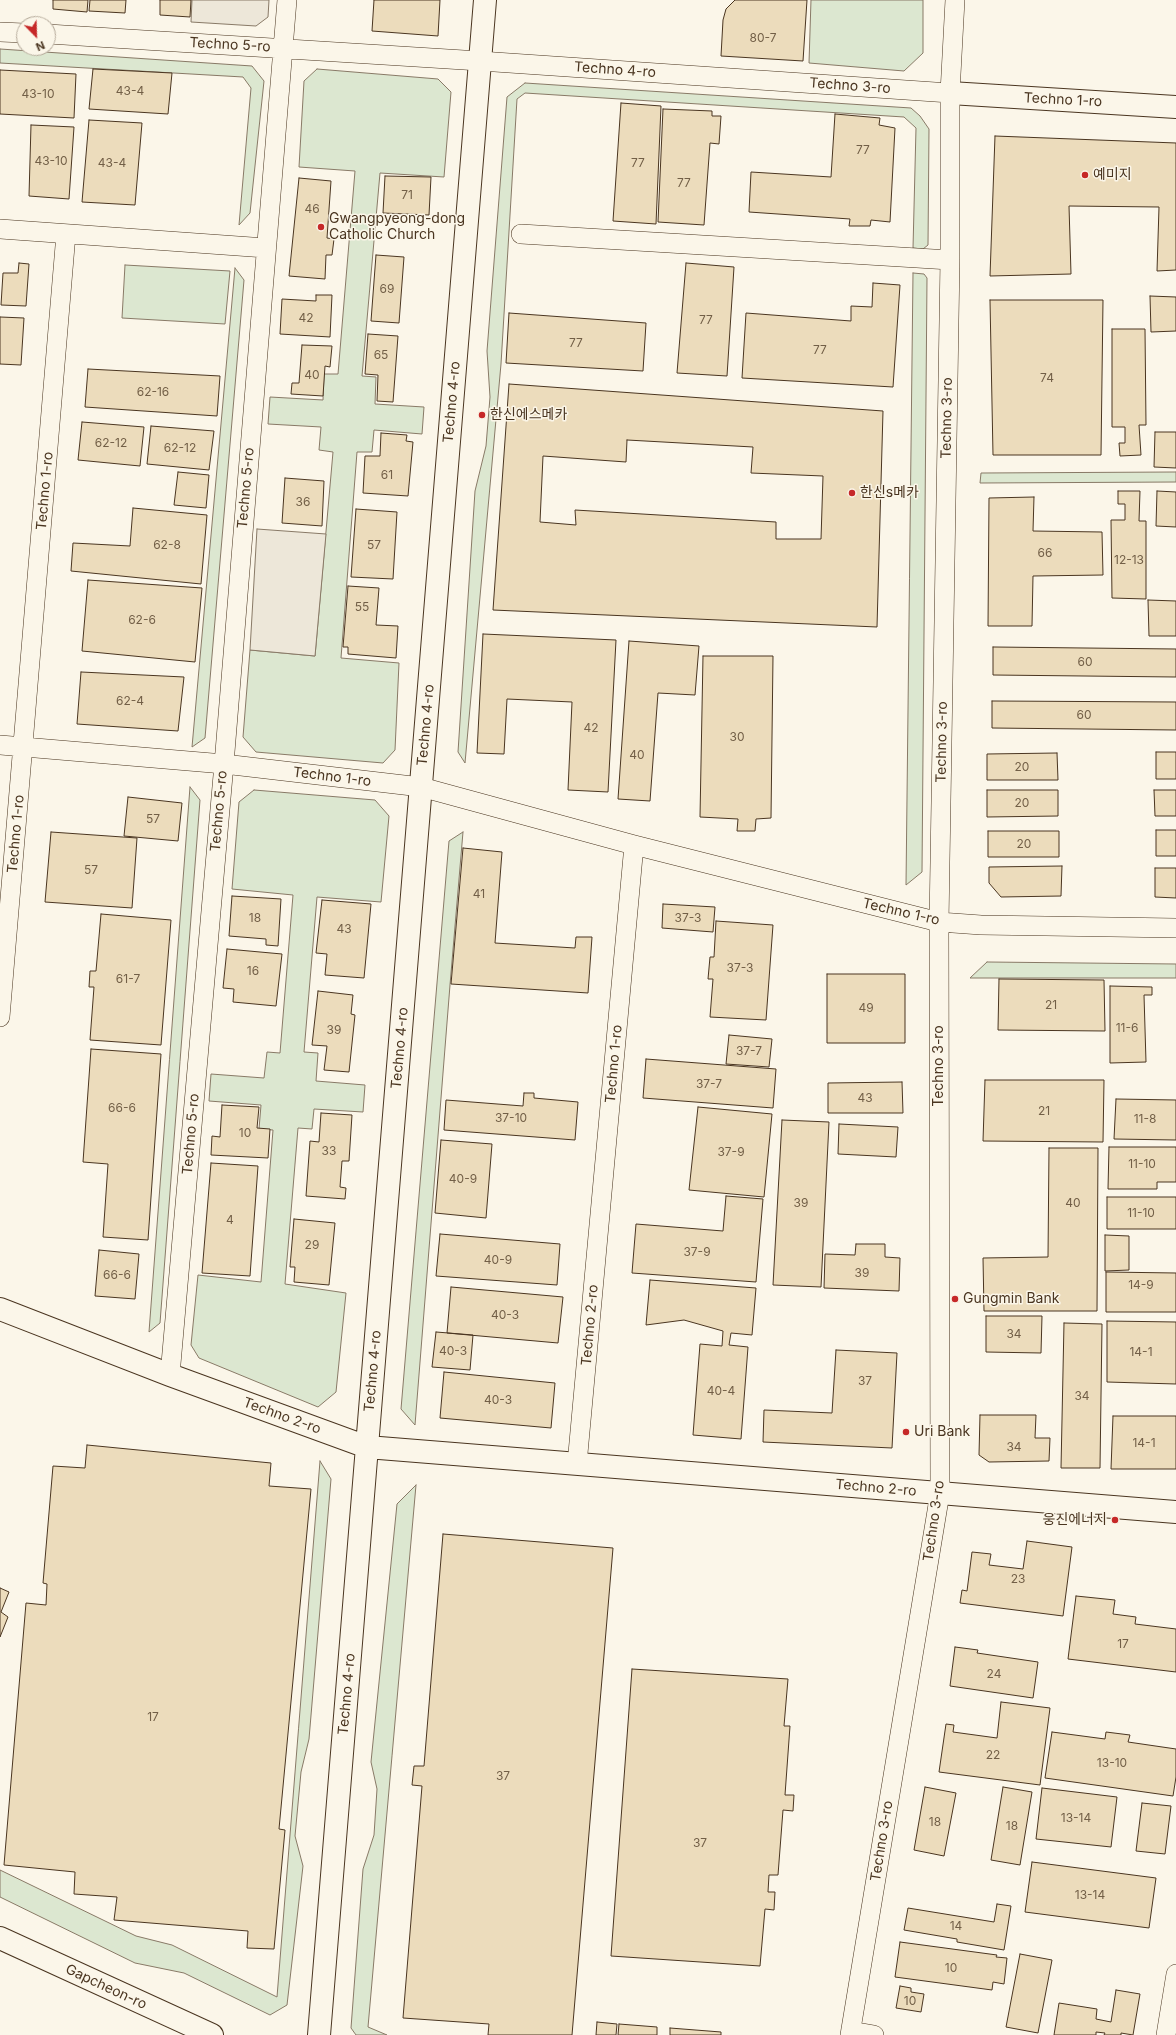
<!DOCTYPE html>
<html>
<head>
<meta charset="utf-8">
<style>
	body { margin:0 }
	#map { position:relative; width:1176px; height:2035px; overflow:hidden; background:#fbf6e9; font-family:Inter,sans-serif }
	canvas { display:block }
	.north { position:absolute; left:16px; top:16px; width:40px; height:40px; box-sizing:border-box; background:#fbf6e9; border:1px solid #b4a999; border-radius:50%; rotate:157deg; font-size:11px; font-weight:700; line-height:16px; text-align:center; color:#4a3520 }
	.north::after { content:''; display:block; margin:auto; width:14px; height:18px; background:#c62828; clip-path:polygon(50% 0,100% 100%,50% 72%,0 100%) }
</style>
</head>
<body>
<div id="map">
<canvas width="1176" height="2035"></canvas>
<div class="north">N</div>
</div>
<script>
const ctx = document.querySelector('canvas').getContext('2d');
ctx.lineJoin = 'round';
function fill(path, color) {
  ctx.fillStyle = color;
  ctx.fill(path, 'evenodd');
}
function shape(rows) {
  const path = new Path2D();
  for (const r of rows) {
    path.moveTo(r[0], r[1]);
    for (let i = 2; i < r.length; i += 2) path.lineTo(r[i], r[i + 1]);
  }
  return path;
}
function stroke(path, color, width, dash) {
  ctx.strokeStyle = color;
  ctx.lineWidth = width;
  ctx.lineCap = dash ? 'butt' : 'round';
  ctx.setLineDash(dash || []);
  ctx.stroke(path);
}
function drawText(font, color, halo, rows, align = 'center') {
  ctx.font = font + ' Inter,"Noto Sans KR",sans-serif';
  ctx.lineWidth = 3;
  ctx.setLineDash([]);
  ctx.textBaseline = 'middle';
  ctx.strokeStyle = halo;
  ctx.fillStyle = color;
  for (const [text, x, y, turn = 0] of rows) {
    ctx.save();
    ctx.translate(x, y);
    ctx.rotate((+turn || 0) * Math.PI / 180);
    ctx.textAlign = isNaN(turn) ? turn : align;
    if (halo) ctx.strokeText(text, 0, 0);
    ctx.fillText(text, 0, 0);
    ctx.restore();
  }
}
const green = shape([
	[811,0,923,0,923,53,904,71,809,63,811,0],
	[0,49,252,66,264,81,250,213,239,225,251,88,243,77,0,63,0,49],
	[317,69,438,79,451,92,444,177,380,173,362,376,376,377,375,404,424,407,422,434,374,430,372,452,357,452,341,658,399,663,395,750,383,763,256,752,243,737,250,650,315,656,333,452,319,450,321,427,268,424,270,397,323,400,324,374,338,374,355,171,299,167,304,81,317,69],
	[525,83,911,108,920,116,929,129,928,245,923,249,913,248,916,128,904,117,525,93,517,99,501,364,465,763,458,752,475,491,486,446,490,397,487,351,507,97,525,83],
	[125,265,230,271,225,324,122,318,125,265],
	[235,268,244,280,205,738,192,747,235,268],
	[913,273,924,274,927,278,922,872,906,885,913,273],
	[1176,472,1176,482,980,483,981,473,1176,472],
	[190,787,200,800,160,1323,149,1332,190,787],
	[254,790,375,800,389,816,381,902,317,897,304,1052,318,1053,316,1081,365,1085,363,1112,314,1109,312,1129,298,1128,285,1284,346,1293,336,1392,318,1407,199,1358,191,1345,198,1275,261,1282,273,1130,259,1129,261,1105,209,1101,211,1074,264,1078,267,1052,280,1053,293,895,232,889,239,802,254,790],
	[463,832,450,985,415,1425,401,1409,449,841,463,832],
	[987,962,1176,964,1176,978,970,978,987,962],
	[320,1461,331,1479,309,1739,301,1772,295,1836,303,1866,287,2005,270,2015,184,1973,135,1963,0,1897,0,1870,136,1936,172,1945,277,1997,320,1461],
	[416,1485,368,2027,387,2035,356,2035,351,2028,363,1869,374,1835,377,1789,371,1762,397,1504,416,1485]
]);
const parking = shape([
	[192,0,269,0,268,17,256,26,191,22,192,0],
	[257,529,326,534,315,656,250,650,257,529]
]);
const building = shape([
	[53,0,88,0,87,12,53,9,53,0],
	[90,0,126,0,125,13,89,11,90,0],
	[160,0,191,0,190,17,160,15,160,0],
	[374,0,440,0,438,36,372,31,374,0],
	[735,0,807,0,803,61,721,56,723,20,726,9,735,0],
	[93,69,172,73,168,114,89,109,93,69],
	[0,70,76,74,74,118,0,114,0,70],
	[621,103,661,106,656,224,613,221,621,103],
	[663,109,712,111,712,116,721,116,719,144,710,143,704,225,658,222,663,109],
	[835,114,880,118,879,125,895,128,890,222,871,220,870,226,849,226,850,219,749,212,751,172,831,177,835,114],
	[89,120,142,123,135,205,82,202,89,120],
	[31,125,74,127,69,199,29,196,31,125],
	[995,136,1176,143,1176,270,1157,271,1159,207,1069,206,1071,274,990,276,995,136],
	[385,176,431,177,429,215,383,213,385,176],
	[299,178,331,181,327,238,334,239,332,255,326,255,325,279,289,276,299,178],
	[376,255,404,257,399,323,371,321,376,255],
	[19,263,29,264,26,306,1,305,3,273,18,273,19,263],
	[686,263,734,267,727,376,677,373,686,263],
	[873,283,900,285,893,387,742,378,746,313,851,321,851,306,872,307,873,283],
	[316,295,332,295,330,337,280,334,282,299,316,301,316,295],
	[1150,296,1176,297,1176,331,1151,332,1150,296],
	[990,300,1103,300,1101,455,993,455,990,300],
	[509,313,646,323,643,371,506,363,509,313],
	[0,317,24,318,21,365,0,364,0,317],
	[1112,329,1145,329,1146,425,1139,425,1141,455,1120,456,1119,443,1125,443,1125,427,1112,427,1112,329],
	[368,334,398,336,393,402,377,401,378,375,365,374,368,334],
	[302,345,332,346,330,367,325,366,323,396,291,394,292,383,299,383,302,345],
	[88,369,220,376,217,416,85,407,88,369],
	[509,384,883,411,877,627,493,610,509,384],
	[627,440,753,447,751,473,823,476,821,539,776,539,776,522,575,510,576,525,540,522,543,456,626,462,627,440],
	[82,422,144,427,140,466,78,460,82,422],
	[151,426,214,431,209,470,147,464,151,426],
	[1155,432,1176,432,1176,468,1154,467,1155,432],
	[381,433,407,435,406,441,413,442,408,496,363,493,365,456,380,456,381,433],
	[178,472,209,475,206,508,174,505,178,472],
	[285,478,324,481,322,526,282,523,285,478],
	[1118,491,1140,491,1139,521,1146,521,1146,599,1112,598,1111,520,1125,520,1125,504,1118,504,1118,491],
	[1157,491,1176,492,1176,527,1156,526,1157,491],
	[1034,497,1033,531,1102,532,1103,575,1033,576,1032,626,988,626,989,498,1034,497],
	[133,508,207,515,201,584,71,571,73,543,130,546,133,508],
	[356,509,397,512,393,579,351,577,356,509],
	[88,580,202,588,195,662,82,651,88,580],
	[348,586,379,588,376,625,398,626,396,658,348,654,348,647,343,647,348,586],
	[1148,600,1176,601,1176,636,1149,636,1148,600],
	[483,634,616,640,608,792,568,790,572,702,507,699,504,754,477,753,483,634],
	[629,641,699,646,695,695,658,693,650,801,618,799,629,641],
	[993,647,1176,649,1176,677,993,675,993,647],
	[703,656,773,656,771,818,756,819,755,831,737,831,738,819,700,817,703,656],
	[81,672,184,677,178,731,77,724,81,672],
	[992,701,1176,702,1176,730,992,728,992,701],
	[1156,752,1176,752,1176,779,1156,779,1156,752],
	[1057,753,1058,780,987,780,987,754,1057,753],
	[987,790,1058,790,1058,816,987,817,987,790],
	[1154,790,1176,790,1176,816,1155,816,1154,790],
	[128,797,182,803,178,841,124,836,128,797],
	[1156,830,1176,830,1176,856,1156,856,1156,830],
	[988,831,1059,831,1059,857,988,857,988,831],
	[51,832,137,838,132,908,45,902,51,832],
	[463,848,502,852,495,943,575,948,576,937,592,937,588,993,451,984,463,848],
	[1062,866,1061,896,1001,897,989,883,989,867,1062,866],
	[1155,868,1176,868,1176,898,1155,897,1155,868],
	[232,896,281,899,278,946,266,945,266,939,229,936,232,896],
	[322,900,371,904,364,978,325,975,327,954,316,953,322,900],
	[663,904,715,907,713,932,662,928,663,904],
	[101,914,171,920,161,1045,90,1040,94,987,89,987,90,971,96,971,101,914],
	[716,921,773,925,766,1020,710,1017,713,979,708,979,710,957,714,957,716,921],
	[227,949,282,954,276,1006,233,1002,234,989,223,988,227,949],
	[827,974,905,974,905,1043,827,1043,827,974],
	[999,979,1104,980,1105,1031,998,1030,999,979],
	[1110,986,1152,987,1152,995,1144,995,1146,1062,1110,1063,1110,986],
	[318,991,353,995,351,1014,355,1015,349,1072,324,1070,327,1046,312,1045,318,991],
	[729,1035,772,1039,769,1067,726,1064,729,1035],
	[91,1049,161,1054,148,1240,103,1237,108,1164,83,1162,91,1049],
	[646,1059,776,1069,773,1108,643,1098,646,1059],
	[985,1080,1104,1080,1103,1142,983,1141,985,1080],
	[902,1082,903,1113,828,1113,828,1083,902,1082],
	[524,1093,534,1093,534,1098,578,1102,575,1140,444,1130,446,1100,523,1106,524,1093],
	[1116,1099,1176,1100,1176,1140,1114,1139,1116,1099],
	[222,1105,259,1107,257,1128,270,1129,268,1158,211,1155,212,1136,220,1137,222,1105],
	[698,1107,772,1114,764,1197,689,1190,698,1107],
	[321,1113,352,1115,349,1161,342,1161,340,1187,346,1188,345,1199,306,1196,310,1141,319,1142,321,1113],
	[782,1120,829,1122,821,1287,773,1285,782,1120],
	[839,1124,898,1127,896,1157,838,1154,839,1124],
	[441,1140,492,1144,486,1218,435,1213,441,1140],
	[1109,1147,1176,1147,1176,1182,1157,1182,1157,1189,1108,1189,1109,1147],
	[1049,1148,1098,1148,1097,1311,984,1311,983,1258,1048,1257,1049,1148],
	[211,1163,258,1166,250,1276,202,1273,211,1163],
	[726,1196,763,1199,756,1282,632,1273,636,1224,723,1231,726,1196],
	[1107,1197,1176,1197,1176,1229,1107,1229,1107,1197],
	[294,1219,335,1223,329,1285,294,1282,295,1267,290,1267,294,1219],
	[440,1234,560,1244,557,1285,436,1276,440,1234],
	[1105,1235,1129,1236,1129,1270,1105,1271,1105,1235],
	[856,1244,885,1244,885,1257,900,1258,899,1291,824,1288,825,1254,855,1255,856,1244],
	[99,1250,139,1254,135,1299,95,1296,99,1250],
	[1106,1272,1176,1273,1176,1312,1106,1312,1106,1272],
	[650,1280,756,1288,752,1335,731,1333,729,1345,748,1347,741,1439,693,1435,700,1344,722,1346,723,1331,684,1320,646,1325,650,1280],
	[451,1287,563,1297,558,1343,447,1333,451,1287],
	[986,1316,1042,1316,1041,1353,986,1352,986,1316],
	[1107,1321,1176,1322,1176,1384,1107,1382,1107,1321],
	[1064,1323,1102,1324,1100,1468,1061,1468,1064,1323],
	[436,1332,473,1335,470,1370,432,1367,436,1332],
	[836,1350,897,1353,892,1448,763,1442,764,1410,832,1413,836,1350],
	[444,1372,555,1383,551,1428,440,1418,444,1372],
	[980,1415,1036,1415,1035,1438,1050,1438,1049,1461,989,1462,979,1455,980,1415],
	[1113,1416,1176,1416,1176,1469,1111,1469,1113,1416],
	[87,1445,271,1463,269,1486,311,1489,279,1829,285,1830,274,1949,247,1948,248,1931,114,1920,117,1897,74,1894,75,1872,4,1865,26,1603,46,1605,47,1584,43,1583,53,1466,85,1468,87,1445],
	[443,1534,613,1548,572,2035,488,2035,489,2024,403,2018,422,1786,412,1785,414,1766,424,1766,443,1534],
	[1027,1541,1072,1547,1063,1616,960,1603,962,1590,967,1591,972,1552,991,1554,989,1565,1023,1569,1027,1541],
	[0,1588,9,1592,1,1612,8,1617,0,1637,0,1588],
	[1076,1596,1115,1600,1113,1614,1136,1617,1135,1624,1176,1629,1176,1672,1068,1659,1076,1596],
	[955,1647,978,1650,977,1653,1038,1662,1033,1698,950,1686,955,1647],
	[632,1669,788,1679,784,1726,790,1726,785,1795,794,1795,793,1811,783,1810,778,1875,769,1875,768,1892,775,1892,774,1910,765,1909,760,1966,611,1956,632,1669],
	[1001,1702,1050,1708,1040,1785,939,1772,946,1724,954,1725,953,1732,997,1738,1001,1702],
	[1052,1732,1105,1739,1106,1732,1130,1735,1128,1742,1176,1749,1176,1777,1173,1796,1045,1778,1052,1732],
	[925,1787,956,1793,944,1856,914,1850,925,1787],
	[1003,1787,1032,1792,1020,1865,991,1860,1003,1787],
	[1042,1788,1117,1797,1111,1847,1036,1839,1042,1788],
	[1142,1803,1171,1806,1165,1854,1136,1851,1142,1803],
	[1032,1862,1156,1878,1149,1928,1025,1912,1032,1862],
	[997,1904,1011,1906,1004,1950,957,1942,957,1939,904,1930,908,1908,994,1922,997,1904],
	[900,1942,997,1955,996,1957,1007,1958,1004,1984,993,1982,992,1990,895,1977,900,1942],
	[1020,1954,1052,1960,1038,2033,1006,2027,1020,1954],
	[900,1986,911,1988,911,1992,924,1994,921,2012,896,2008,900,1986],
	[1116,1990,1140,1994,1133,2035,1121,2033,1121,2035,1104,2035,1105,2033,1096,2032,1096,2035,1054,2035,1059,2003,1097,2009,1096,2019,1111,2022,1116,1990],
	[597,2022,617,2024,616,2035,596,2035,597,2022],
	[619,2024,657,2027,657,2035,618,2035,619,2024],
	[670,2028,721,2032,721,2035,670,2035,670,2028]
]);
const minor = shape([
	[0,32,24,33],
	[48,34,480,61,950,93],
	[0,229,266,248],
	[521,234,950,260],
	[0,745,224,764,421,787,634,845,939,922,981,925,1176,928],
	[0,1017,66,234],
	[170,1375,224,764,287,0],
	[577,1464,634,845],
	[851,2031,874,2035],
	[850,2035,940,1493,939,922,950,260,950,93,955,0],
	[1166,2035,1176,1974]
]);
const major = shape([
	[950,93,1176,107],
	[0,1309,170,1375,367,1447,1176,1512],
	[0,1938,212,2035],
	[319,2035,485,0]
]);
const markers = [
	[1085,175,4,"#c62828"],
	[321,227,4,"#c62828"],
	[482,415,4,"#c62828"],
	[852,493,4,"#c62828"],
	[955,1299,4,"#c62828"],
	[906,1432,4,"#c62828"],
	[1115,1520,4,"#c62828"]
];
const numberNames = [
	["80-7",763,38],
	["43-4",130,91],
	["43-10",38,94],
	["77",863,150],
	["43-10",51,161],
	["43-4",112,163],
	["77",638,163],
	["77",684,183],
	["71",407,195],
	["46",312,209],
	["69",387,289],
	["42",306,318],
	["77",706,320],
	["77",576,343],
	["77",820,350],
	["65",381,355],
	["40",312,375],
	["74",1047,378],
	["62-16",153,392],
	["62-12",111,443],
	["62-12",180,448],
	["61",387,475],
	["36",303,502],
	["62-8",167,545],
	["57",374,545],
	["66",1045,553],
	["12-13",1129,560],
	["55",362,607],
	["62-6",142,620],
	["60",1085,662],
	["62-4",130,701],
	["60",1084,715],
	["42",591,728],
	["30",737,737],
	["40",637,755],
	["20",1022,767],
	["20",1022,803],
	["57",153,819],
	["20",1024,844],
	["57",91,870],
	["41",479,894],
	["18",255,918],
	["37-3",688,918],
	["43",344,929],
	["37-3",740,968],
	["16",253,971],
	["61-7",128,979],
	["21",1051,1005],
	["49",866,1008],
	["11-6",1127,1028],
	["39",334,1030],
	["37-7",749,1051],
	["37-7",709,1084],
	["43",865,1098],
	["66-6",122,1108],
	["21",1044,1111],
	["37-10",511,1118],
	["11-8",1145,1119],
	["10",245,1133],
	["33",329,1151],
	["37-9",731,1152],
	["11-10",1142,1164],
	["40-9",463,1179],
	["39",801,1203],
	["40",1073,1203],
	["11-10",1141,1213],
	["4",230,1220],
	["29",312,1245],
	["37-9",697,1252],
	["40-9",498,1260],
	["39",862,1273],
	["66-6",117,1275],
	["14-9",1141,1285],
	["40-3",505,1315],
	["34",1014,1334],
	["40-3",453,1351],
	["14-1",1141,1352],
	["37",865,1381],
	["40-4",721,1391],
	["34",1082,1396],
	["40-3",498,1400],
	["14-1",1144,1443],
	["34",1014,1447],
	["23",1018,1579],
	["17",1123,1644],
	["24",994,1674],
	["17",153,1717],
	["22",993,1755],
	["13-10",1112,1763],
	["37",503,1776],
	["13-14",1076,1818],
	["18",935,1822],
	["18",1012,1826],
	["37",700,1843],
	["13-14",1090,1895],
	["14",956,1926],
	["10",951,1968],
	["10",910,2001]
];
const streetNames = [
	["Techno 5-ro",230,45,3],
	["Techno 4-ro",615,70,4],
	["Techno 3-ro",850,86,4],
	["Techno 1-ro",1063,100,3],
	["Techno 4-ro",452,402,-85],
	["Techno 3-ro",947,418,-89],
	["Techno 5-ro",246,488,-85],
	["Techno 1-ro",45,491,-85],
	["Techno 4-ro",426,725,-85],
	["Techno 3-ro",942,742,-89],
	["Techno 1-ro",332,777,7],
	["Techno 5-ro",219,811,-85],
	["Techno 1-ro",16,834,-85],
	["Techno 1-ro",901,912,13],
	["Techno 4-ro",400,1048,-85],
	["Techno 1-ro",614,1064,-85],
	["Techno 3-ro",939,1066,-90],
	["Techno 5-ro",191,1134,-85],
	["Techno 2-ro",590,1325,-85],
	["Techno 4-ro",373,1371,-85],
	["Techno 2-ro",282,1416,20],
	["Techno 2-ro",876,1488,5],
	["Techno 3-ro",934,1521,-82],
	["Techno 4-ro",347,1694,-85],
	["Techno 3-ro",882,1841,-81],
	["Gapcheon-ro",106,1987,25]
];
const poiNames = [
	["예미지",1093,175],
	["Gwangpyeong-dong",329,219],
	["Catholic Church",329,235],
	["한신에스메카",490,415],
	["한신s메카",860,493],
	["Gungmin Bank",963,1299],
	["Uri Bank",914,1432],
	["웅진에너지",1107,1520,"right"]
];
fill(green, '#dce7d0');
stroke(green, '#887966', 1);
fill(parking, '#ede7d9');
stroke(parking, '#887966', 1);
fill(building, '#ecdcbc');
stroke(building, '#4a3520', 1);
stroke(minor, '#4a3520', 20);
stroke(major, '#4a3520', 24);
stroke(minor, '#fbf6e9', 19);
stroke(major, '#fbf6e9', 22);
for (const [x, y, r, color] of markers) {
  const dot = new Path2D();
  dot.arc(x, y, r, 0, 2 * Math.PI);
  ctx.fillStyle = color;
  ctx.fill(dot);
  stroke(dot, '#fbf6e9', 1.5);
}
drawText('12px', '#725f47', null, numberNames);
drawText('14px', '#4a3520', '#fbf6e9', streetNames);
drawText('14px', '#4a3520', '#fbf6e9', poiNames, 'left');
</script>
</body>
</html>
